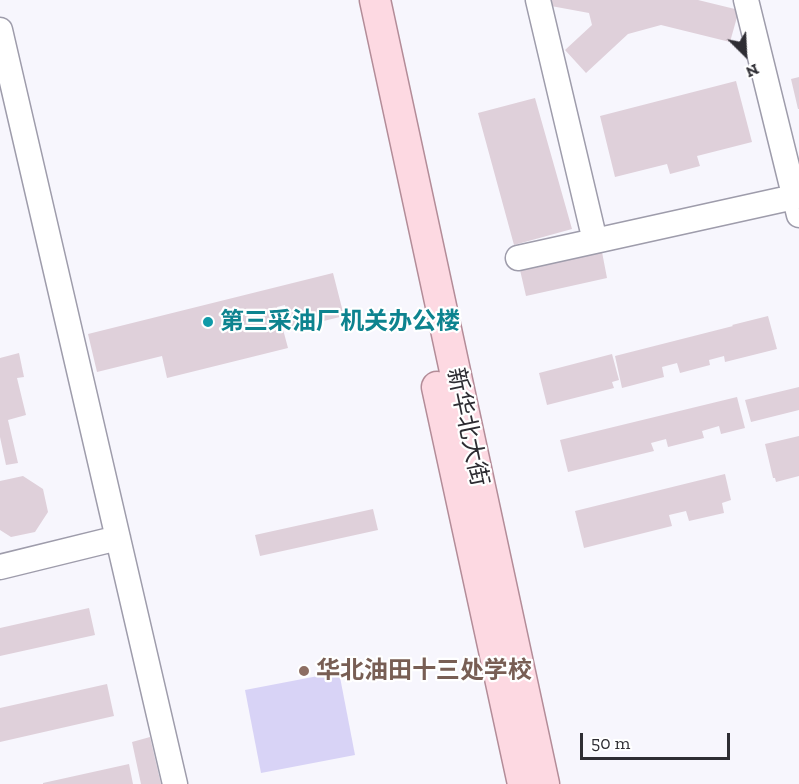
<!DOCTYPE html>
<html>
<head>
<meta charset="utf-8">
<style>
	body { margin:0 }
	#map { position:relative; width:799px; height:784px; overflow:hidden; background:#f7f6fd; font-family:"Zilla Slab",serif }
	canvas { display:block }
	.north { position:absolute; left:715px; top:24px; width:60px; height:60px; -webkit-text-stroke:4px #fff; paint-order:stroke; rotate:156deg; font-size:16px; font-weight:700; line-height:24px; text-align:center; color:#2e2d33 }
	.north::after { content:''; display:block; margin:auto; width:21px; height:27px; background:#2e2d33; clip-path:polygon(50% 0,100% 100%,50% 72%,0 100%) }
	.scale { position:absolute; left:580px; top:733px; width:150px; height:27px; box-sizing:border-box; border:3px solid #2e2d33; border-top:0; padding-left:8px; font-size:18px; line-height:21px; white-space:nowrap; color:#2e2d33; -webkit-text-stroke:4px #fff; paint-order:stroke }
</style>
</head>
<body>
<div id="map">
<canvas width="799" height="784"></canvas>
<div class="north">N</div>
<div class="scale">50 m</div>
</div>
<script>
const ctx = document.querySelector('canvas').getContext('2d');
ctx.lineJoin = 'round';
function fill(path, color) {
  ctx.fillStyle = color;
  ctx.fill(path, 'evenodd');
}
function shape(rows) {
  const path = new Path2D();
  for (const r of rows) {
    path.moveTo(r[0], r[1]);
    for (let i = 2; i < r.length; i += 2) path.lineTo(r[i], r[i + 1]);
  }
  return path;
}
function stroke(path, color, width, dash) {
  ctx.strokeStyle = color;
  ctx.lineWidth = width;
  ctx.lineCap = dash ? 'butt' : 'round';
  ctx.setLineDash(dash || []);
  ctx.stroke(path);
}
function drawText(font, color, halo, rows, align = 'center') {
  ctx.font = font + ' "Zilla Slab","Noto Sans SC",serif';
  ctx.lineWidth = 4.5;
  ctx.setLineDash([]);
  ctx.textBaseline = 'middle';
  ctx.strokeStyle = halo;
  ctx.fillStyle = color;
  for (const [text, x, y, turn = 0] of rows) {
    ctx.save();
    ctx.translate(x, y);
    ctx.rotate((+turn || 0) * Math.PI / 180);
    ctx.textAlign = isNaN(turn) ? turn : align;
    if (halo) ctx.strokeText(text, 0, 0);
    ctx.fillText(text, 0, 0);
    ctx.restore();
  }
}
const green = shape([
	[339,672,355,755,261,773,245,690]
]);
const building = shape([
	[552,0,698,0,739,10,730,42,661,25,628,34,586,73,565,50,592,25,589,13,551,6],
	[799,77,799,109,798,109,791,79],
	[736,81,752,142,697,156,700,166,670,174,667,164,615,177,600,116],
	[535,98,572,229,514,245,478,113],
	[602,252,607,278,526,296,520,270],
	[333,273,344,316,291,329,285,305,277,307,288,348,167,378,162,356,97,372,88,334],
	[768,316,777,349,725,362,724,356,709,360,710,365,680,373,677,363,662,367,664,377,622,388,615,356,733,326,732,325],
	[19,353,24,377,17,378,26,415,8,420,18,463,6,465,0,437,0,358],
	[612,354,619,380,612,382,614,388,547,405,539,373],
	[799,387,799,410,751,422,745,400],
	[737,397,745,428,721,434,719,426,702,431,704,438,668,447,666,439,651,443,654,451,568,472,560,440],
	[799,436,799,476,776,482,775,478,773,478,765,444],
	[725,474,731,500,722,503,724,513,689,521,686,511,669,515,672,526,584,548,575,511],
	[23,476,43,489,48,512,35,532,11,537,0,530,0,481],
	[373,509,378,530,260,556,255,535],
	[89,608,95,635,0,656,0,628],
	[107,684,114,716,0,742,0,708],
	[150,737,161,784,141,784,132,742],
	[129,764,133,784,43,784,43,783]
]);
const minor = shape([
	[538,0,595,241],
	[746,0,799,215],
	[0,30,175,784],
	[518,258,794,197],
	[0,567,118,538]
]);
const major = shape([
	[375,0,544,784],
	[437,387,523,784]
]);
const markers = [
	[208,322,6,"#0f9aa8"],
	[304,671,6,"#8d6e63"]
];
const cultureNames = [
	["第三采油厂机关办公楼",220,322]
];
const streetNames = [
	["新华北大街",467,427,78]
];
const educationNames = [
	["华北油田十三处学校",316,671]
];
fill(green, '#d8d3f6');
fill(building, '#dfd0da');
stroke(minor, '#9e9cab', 27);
stroke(major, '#b38c98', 33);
stroke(minor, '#fff', 24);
stroke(major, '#fdd9e2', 30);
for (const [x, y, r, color] of markers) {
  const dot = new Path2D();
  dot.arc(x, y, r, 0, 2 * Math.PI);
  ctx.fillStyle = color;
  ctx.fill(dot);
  stroke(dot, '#fff', 2);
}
drawText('bold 24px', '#0d838f', '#fff', cultureNames, 'left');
drawText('24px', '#2e2d33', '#fff', streetNames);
drawText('bold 24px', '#785e54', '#fff', educationNames, 'left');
</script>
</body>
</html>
